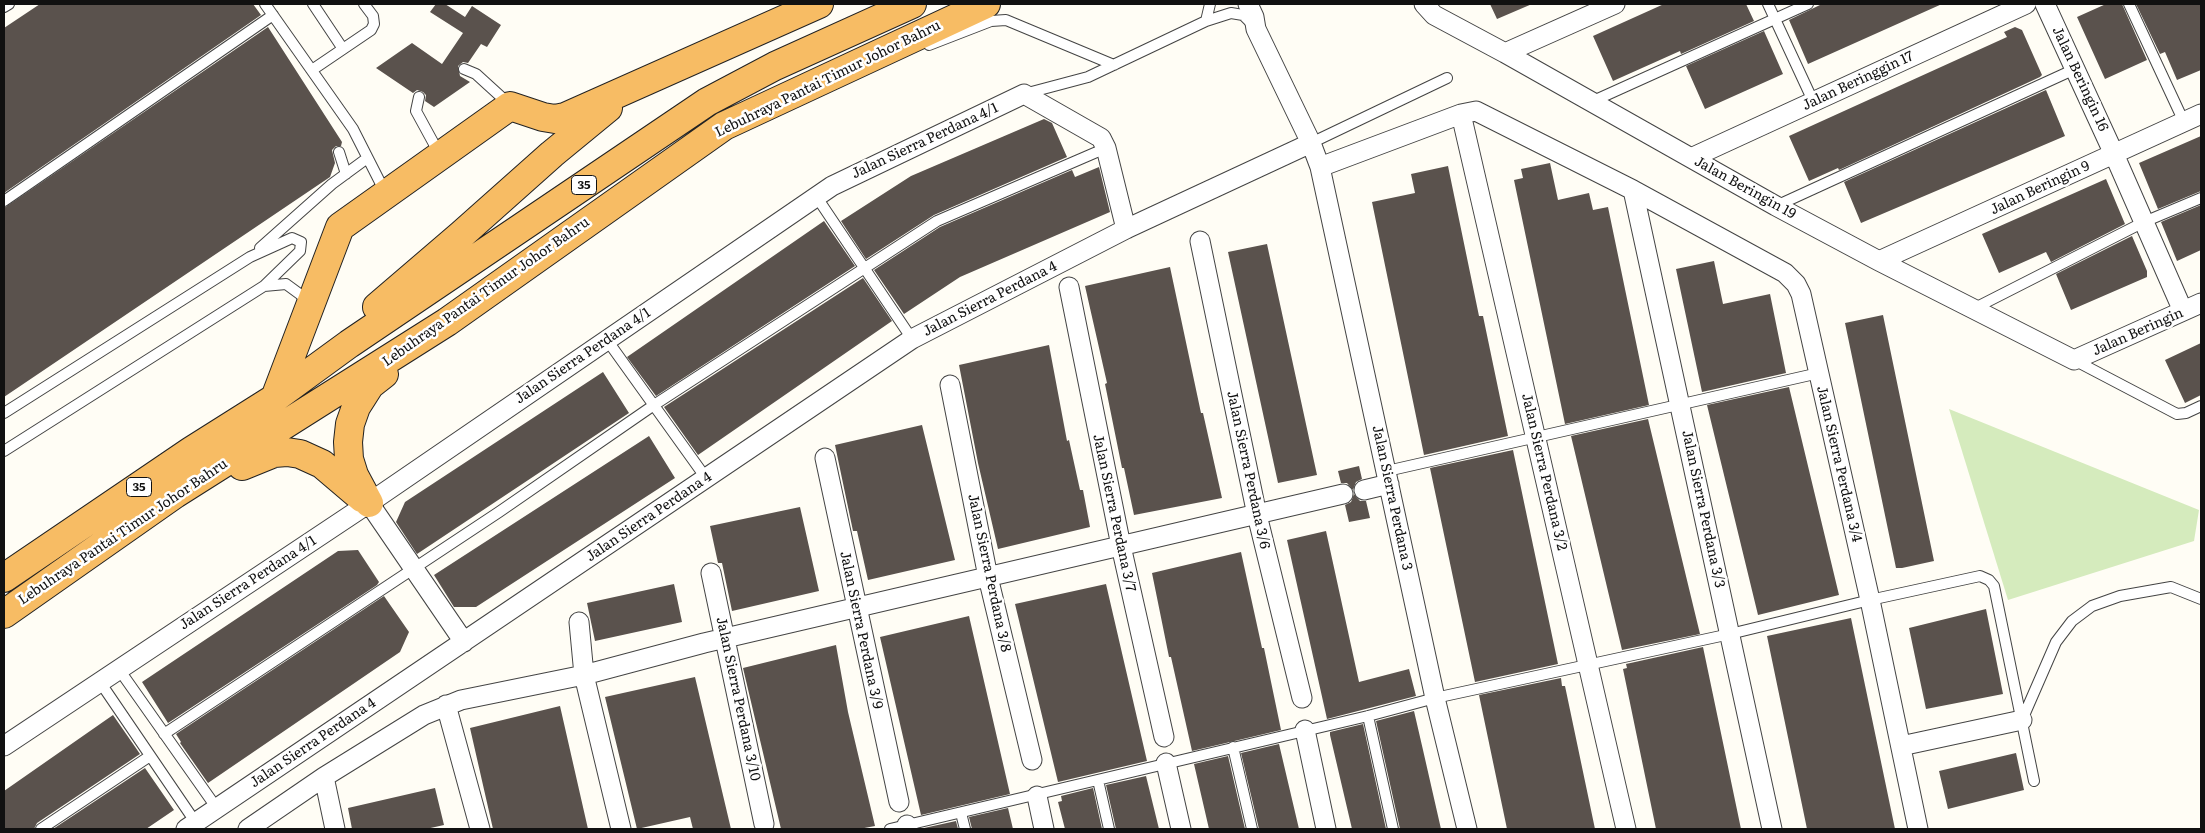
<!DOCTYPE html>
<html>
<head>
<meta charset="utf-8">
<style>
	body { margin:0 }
	#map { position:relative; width:2205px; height:833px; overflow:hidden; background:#fffdf5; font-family:Literata,serif }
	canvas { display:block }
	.frame { position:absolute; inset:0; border:5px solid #111; pointer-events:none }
</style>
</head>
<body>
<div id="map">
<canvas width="2205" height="833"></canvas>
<div class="frame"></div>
</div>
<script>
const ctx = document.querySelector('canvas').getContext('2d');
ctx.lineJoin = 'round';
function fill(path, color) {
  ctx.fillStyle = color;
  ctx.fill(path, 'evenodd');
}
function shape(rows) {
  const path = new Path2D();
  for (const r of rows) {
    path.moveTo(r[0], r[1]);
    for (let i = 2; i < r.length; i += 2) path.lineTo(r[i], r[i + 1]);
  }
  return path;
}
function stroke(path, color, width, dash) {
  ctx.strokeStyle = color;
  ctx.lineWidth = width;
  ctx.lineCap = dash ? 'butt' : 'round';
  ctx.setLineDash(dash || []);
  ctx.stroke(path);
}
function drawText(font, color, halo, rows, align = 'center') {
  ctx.font = font + ' Literata,serif';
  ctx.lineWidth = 5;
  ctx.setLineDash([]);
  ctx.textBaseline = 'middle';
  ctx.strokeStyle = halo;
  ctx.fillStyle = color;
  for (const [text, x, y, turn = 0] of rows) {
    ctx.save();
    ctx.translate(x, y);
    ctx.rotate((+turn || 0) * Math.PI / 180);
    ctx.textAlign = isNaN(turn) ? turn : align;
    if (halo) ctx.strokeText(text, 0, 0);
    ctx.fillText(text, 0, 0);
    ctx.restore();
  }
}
const green = shape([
	[1949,409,2199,510,2194,541,2008,600]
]);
const building = shape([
	[40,4,253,4,261,15,4,193,4,28],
	[436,4,445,4,465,17,472,6,501,25,487,47,481,44,468,63,463,62,458,66,460,76,470,82,434,107,425,101,426,95,423,92,417,90,413,93,376,68,412,43,442,64,463,33,430,12],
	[1490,4,1532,4,1497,19],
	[1664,4,1746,4,1754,21,1681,54,1680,51,1613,81,1593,36],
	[1822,4,1942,4,1808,64,1789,20],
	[2106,4,2122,4,2147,60,2105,79,2077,17],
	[2136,4,2201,4,2201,70,2177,80,2165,52,2160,54],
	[268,27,342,142,341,146,336,146,332,150,335,163,330,177,4,397,4,208],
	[2015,27,2022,30,2042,75,2040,77,1839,170,1838,168,1809,181,1789,136,2007,37,2004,32],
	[1764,31,1783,74,1705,109,1686,66],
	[2046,90,2065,136,1861,223,1844,182],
	[1044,119,1052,123,1067,157,934,215,866,259,841,221,911,176],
	[2201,136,2201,191,2158,209,2139,163],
	[1550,163,1558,200,1589,193,1593,210,1608,207,1649,405,1565,424,1514,180,1523,178,1521,169],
	[1448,166,1479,316,1483,316,1508,436,1424,455,1372,202,1415,193,1411,174],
	[1099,167,1110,212,960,277,904,314,874,270,940,227,1072,170,1075,177],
	[2106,179,2125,224,2051,262,2046,252,1999,273,1982,234],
	[2201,205,2201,250,2177,261,2161,222],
	[824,221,855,266,656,396,627,357],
	[2132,236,2147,271,2147,277,2071,310,2056,274],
	[1267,244,1317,475,1278,483,1228,252],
	[1714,261,1723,304,1770,294,1786,373,1702,392,1676,269],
	[1170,267,1201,413,1203,413,1222,498,1134,515,1124,468,1122,468,1105,384,1107,383,1085,286],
	[863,278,892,321,698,455,664,407],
	[1883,315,1934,561,1902,568,1896,568,1845,323],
	[2201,343,2201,395,2185,403,2165,360],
	[1049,345,1067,441,1069,440,1080,490,1083,490,1090,527,998,549,978,463,959,365],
	[603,372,629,413,417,554,396,522,405,502],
	[1789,387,1839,595,1758,615,1707,405],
	[1648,419,1700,634,1622,650,1571,436],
	[922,425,955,560,868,580,857,531,853,531,835,445],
	[649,436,675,478,476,607,454,607,434,575],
	[1513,450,1558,664,1475,682,1430,468],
	[1359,466,1362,479,1356,482,1353,490,1347,483,1341,483,1338,471],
	[1354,494,1360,501,1366,501,1370,518,1349,522,1345,505,1351,502],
	[800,507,819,591,732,611,722,563,718,563,710,526],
	[1326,531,1359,682,1409,669,1416,696,1327,719,1287,540],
	[358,550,379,582,377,585,168,723,142,682,338,551],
	[1241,552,1262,648,1264,648,1281,730,1192,751,1171,657,1169,657,1152,573],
	[674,584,682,622,595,641,587,603],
	[1106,584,1147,761,1058,782,1015,604],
	[384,596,409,632,400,652,208,783,180,743,181,742,176,734],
	[1986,609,2003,694,1926,709,1909,628],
	[969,616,1010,794,921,815,880,637],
	[1851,618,1895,829,1807,829,1767,636],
	[836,645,848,712,875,826,859,829,781,829,743,668],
	[1703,647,1741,829,1656,829,1623,669,1627,668,1626,664],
	[695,677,731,829,693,829,690,817,637,829,605,697],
	[1561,678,1562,686,1565,686,1595,829,1507,829,1479,695],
	[560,706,588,829,493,829,470,728],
	[1414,711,1423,750,1441,829,1400,829,1376,721],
	[113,715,140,754,37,823,34,829,4,829,4,791],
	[1363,724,1386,829,1352,829,1330,735,1330,732],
	[1279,744,1299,829,1259,829,1241,753],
	[2016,753,2024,790,1948,809,1939,771],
	[1228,756,1245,829,1209,829,1194,764],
	[145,768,174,810,146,829,53,829],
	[1146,776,1159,829,1116,829,1106,785],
	[435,788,444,825,426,829,352,829,348,808],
	[1093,788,1102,829,1065,829,1058,802,1062,801,1061,796],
	[1008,808,1013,829,972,829,969,817],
	[956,821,958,829,924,829,924,828]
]);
const service = shape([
	[265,4,353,129,385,192],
	[313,4,343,49],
	[1768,4,1813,101],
	[2129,4,2184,122],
	[4,7,9,4],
	[1206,21,1210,4],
	[929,45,991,21,1006,20,1114,65],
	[464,69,476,74,510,105],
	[312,70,371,30,374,24,373,16,364,4],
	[1024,94,1088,77,1206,21,1231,13,1243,15,1252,24],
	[419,97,416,111,440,155],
	[1591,102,1808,4],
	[1311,143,1447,78],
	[339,152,346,174],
	[816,196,912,339],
	[4,201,273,15],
	[1776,206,2075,69],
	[260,248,332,184,366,159],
	[264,286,286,284,301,295,307,305],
	[1973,309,2144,222,2201,198],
	[607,340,706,478],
	[2074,360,2177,414,2186,413,2201,406],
	[4,413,250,257,292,238,301,242,300,251,264,286,4,451],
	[1387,471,1819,373],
	[118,668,216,807],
	[100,682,196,823],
	[1368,716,1393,829],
	[2022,720,2056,642,2072,621,2092,606,2120,596,2171,587,2201,599],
	[164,734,499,512,654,405,937,221,1106,148],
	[1233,747,1252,829],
	[1098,780,1109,829],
	[961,813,965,829],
	[41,829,150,756],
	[890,829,1368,716,1435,698,1730,634,1870,600,1980,576,1989,580,1994,586,2034,781]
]);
const minor = shape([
	[1248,4,1254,17,1256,29,1311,143,1320,167,1435,698,1467,829],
	[1424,4,1434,15,1505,53,1776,206,1879,261,2074,360,2201,303],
	[2045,4,2114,154,2183,311],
	[1505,53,1615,4],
	[1461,114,1626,829],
	[1691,158,2026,4],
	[1320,167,1461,114,1476,111,1633,190,1785,273,1796,284,1801,294,1870,600,1918,829],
	[1633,190,1772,829],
	[1200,241,1257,515,1302,698],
	[1879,261,2201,114],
	[1069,287,1121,546,1164,737],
	[950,385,988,577,1032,760],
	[825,458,899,802],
	[1364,490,1389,484],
	[369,503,464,642],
	[711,573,764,824],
	[579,622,584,675,621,829],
	[446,705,480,829],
	[1305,730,1326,829],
	[4,746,369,503,832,186,1024,94,1101,138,1106,148,1126,229],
	[1901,746,2022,720],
	[1166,763,1181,829],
	[324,777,335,829],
	[1037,796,1044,829],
	[907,825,908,829],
	[186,829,912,339,1126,229,1311,143],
	[248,829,324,777,424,715,461,700,584,675,704,643,1343,494]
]);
const trunk = shape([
	[377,307,461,235,552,154,608,108],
	[275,398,340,227,510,106,543,117,555,119,565,117,819,4],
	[242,466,274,453,287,452,300,454,322,464,362,498],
	[369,503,354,475,349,459,348,442,350,424,356,407,370,385,384,374],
	[4,578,191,451,275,398,349,344,707,102,775,66,912,4],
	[4,614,175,494,447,322,724,126,986,4]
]);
const shields = [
	[584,185,25],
	[139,487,25]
];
const shieldNames = [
	["35",584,185],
	["35",139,487]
];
const streetNames = [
	["Lebuhraya Pantai Timur Johor Bahru",828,79,-26],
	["Jalan Beringin 16",2080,79,65],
	["Jalan Beringgin 17",1858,81,-25],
	["Jalan Sierra Perdana 4/1",925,141,-25],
	["Jalan Beringin 19",1745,188,29],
	["Jalan Beringin 9",2040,188,-25],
	["Lebuhraya Pantai Timur Johor Bahru",486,292,-35],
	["Jalan Sierra Perdana 4",990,299,-27],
	["Jalan Beringin",2138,332,-24],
	["Jalan Sierra Perdana 4/1",583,356,-34],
	["Jalan Sierra Perdana 3/4",1839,464,77],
	["Jalan Sierra Perdana 3/6",1248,470,78],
	["Jalan Sierra Perdana 3/2",1544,472,77],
	["Jalan Sierra Perdana 3",1392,498,78],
	["Jalan Sierra Perdana 3/3",1703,509,78],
	["Jalan Sierra Perdana 3/7",1114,513,78],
	["Jalan Sierra Perdana 4",649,517,-34],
	["Lebuhraya Pantai Timur Johor Bahru",123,532,-34],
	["Jalan Sierra Perdana 3/8",989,573,78],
	["Jalan Sierra Perdana 4/1",248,583,-33],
	["Jalan Sierra Perdana 3/9",861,630,78],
	["Jalan Sierra Perdana 3/10",738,699,78],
	["Jalan Sierra Perdana 4",313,743,-34]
];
fill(green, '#d5ebbd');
fill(building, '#5a524d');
stroke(service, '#444', 12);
stroke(minor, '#444', 21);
stroke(trunk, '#222', 30);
stroke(service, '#fff', 10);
stroke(minor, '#fff', 19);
stroke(trunk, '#f7bc64', 28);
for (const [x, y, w] of shields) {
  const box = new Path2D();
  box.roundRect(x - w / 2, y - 9.5, w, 19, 4);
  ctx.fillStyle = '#fff';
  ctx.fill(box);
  stroke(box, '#111', 1);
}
drawText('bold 12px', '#111', null, shieldNames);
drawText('14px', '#111', '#fff', streetNames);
</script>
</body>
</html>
